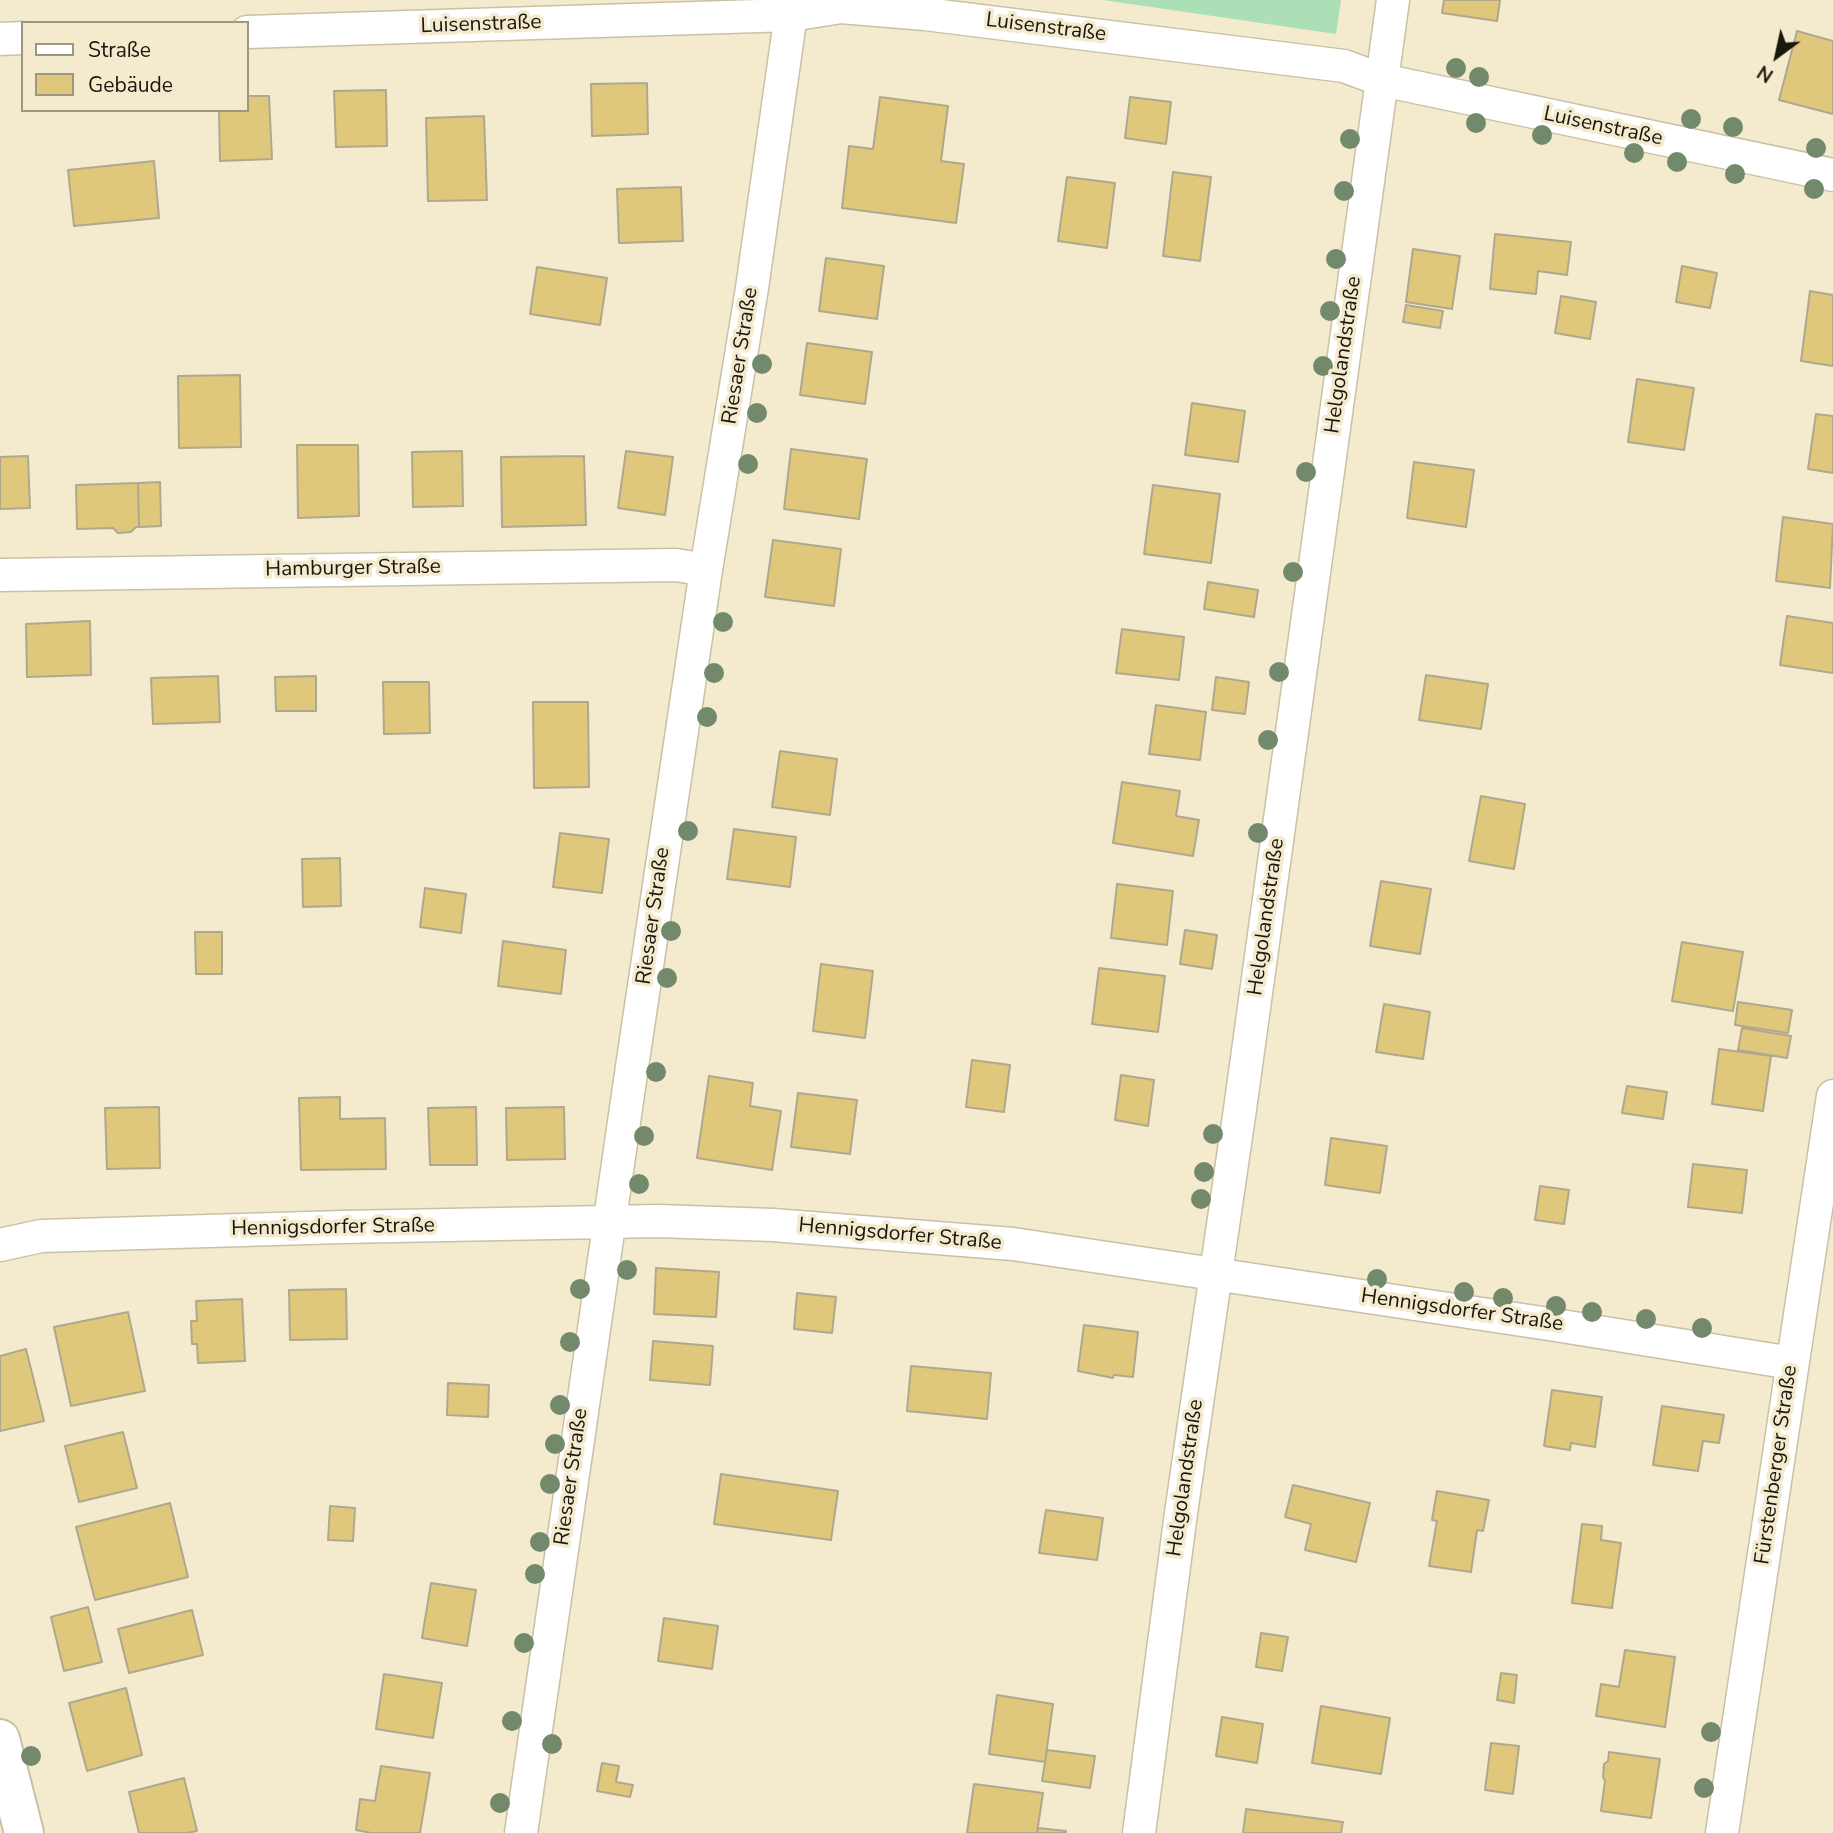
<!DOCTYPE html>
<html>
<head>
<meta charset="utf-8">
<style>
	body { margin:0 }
	#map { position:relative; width:1833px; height:1833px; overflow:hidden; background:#f4ebcf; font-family:"Nunito Sans",sans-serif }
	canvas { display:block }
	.legend { position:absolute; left:21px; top:21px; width:228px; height:91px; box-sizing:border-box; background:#f4ebcf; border:2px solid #9d9681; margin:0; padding:9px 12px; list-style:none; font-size:21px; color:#1a170d }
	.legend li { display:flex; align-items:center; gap:14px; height:35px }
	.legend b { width:35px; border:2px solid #9d9681 }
	.north { position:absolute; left:1742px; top:21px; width:70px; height:70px; -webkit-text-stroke:5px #f4ebcf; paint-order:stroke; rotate:213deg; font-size:19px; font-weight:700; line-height:28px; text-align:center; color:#1a170d }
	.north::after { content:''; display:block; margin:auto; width:24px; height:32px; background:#1a170d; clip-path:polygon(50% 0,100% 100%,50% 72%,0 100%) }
</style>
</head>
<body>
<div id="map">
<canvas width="1833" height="1833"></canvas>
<ul class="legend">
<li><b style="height:9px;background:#fff"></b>Straße</li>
<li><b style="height:19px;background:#dfc87c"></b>Gebäude</li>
</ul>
<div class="north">N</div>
</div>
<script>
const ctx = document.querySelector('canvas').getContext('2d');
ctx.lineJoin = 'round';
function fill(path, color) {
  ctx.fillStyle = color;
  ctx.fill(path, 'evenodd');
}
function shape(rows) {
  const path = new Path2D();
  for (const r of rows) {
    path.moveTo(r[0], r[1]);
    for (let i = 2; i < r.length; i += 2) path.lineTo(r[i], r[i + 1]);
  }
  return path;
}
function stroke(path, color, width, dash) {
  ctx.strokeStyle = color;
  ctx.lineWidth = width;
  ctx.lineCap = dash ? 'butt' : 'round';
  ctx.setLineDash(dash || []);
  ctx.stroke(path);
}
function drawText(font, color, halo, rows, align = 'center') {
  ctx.font = font + ' "Nunito Sans",sans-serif';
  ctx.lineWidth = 7;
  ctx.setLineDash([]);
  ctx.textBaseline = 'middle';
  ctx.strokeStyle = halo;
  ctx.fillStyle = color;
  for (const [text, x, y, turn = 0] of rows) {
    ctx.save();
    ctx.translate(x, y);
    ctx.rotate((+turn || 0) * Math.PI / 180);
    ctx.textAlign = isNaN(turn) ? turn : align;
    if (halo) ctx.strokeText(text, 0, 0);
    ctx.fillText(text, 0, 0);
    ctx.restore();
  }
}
const green = shape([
	[1103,0,1341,0,1336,34]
]);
const building = shape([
	[1444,0,1500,0,1497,21,1442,13,1444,0],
	[1797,31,1833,41,1833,114,1779,100,1797,31],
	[647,83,648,134,592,136,591,84,647,83],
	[386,90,387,146,336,147,334,91,386,90],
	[247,96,269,96,272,159,220,161,219,110,247,110,247,96],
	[880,97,948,106,941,161,964,164,956,223,842,208,849,146,873,149,880,97],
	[1130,97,1171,102,1166,144,1125,138,1130,97],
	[484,116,487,200,428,201,426,118,484,116],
	[154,161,159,218,74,226,68,170,154,161],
	[1173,172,1211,177,1200,261,1163,256,1173,172],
	[1067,177,1115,183,1107,248,1058,241,1067,177],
	[681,187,683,241,619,243,617,189,681,187],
	[1495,234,1571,242,1567,275,1538,271,1536,294,1490,289,1495,234],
	[1413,249,1460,256,1452,309,1406,302,1413,249],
	[826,258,884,266,877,319,819,311,826,258],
	[1682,266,1717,273,1710,308,1676,302,1682,266],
	[537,267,607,278,600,325,530,314,537,267],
	[1810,291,1833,295,1833,366,1801,361,1810,291],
	[1561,296,1596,302,1590,339,1555,333,1561,296],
	[1406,305,1443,311,1440,328,1403,322,1406,305],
	[807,343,872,352,865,404,800,395,807,343],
	[240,375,241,447,179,448,178,376,240,375],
	[1637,379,1694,388,1684,450,1628,442,1637,379],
	[1192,403,1245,411,1238,462,1185,455,1192,403],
	[1816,414,1833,416,1833,473,1808,469,1816,414],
	[297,445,358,445,359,516,298,518,297,445],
	[791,449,867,459,859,519,784,509,791,449],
	[462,451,463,506,413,507,412,452,462,451],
	[626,451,673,457,665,515,618,508,626,451],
	[28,456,30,508,0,509,0,457,28,456],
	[584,456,586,525,502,527,501,457,584,456],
	[1414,462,1474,470,1466,527,1407,518,1414,462],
	[160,482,161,526,139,527,138,483,160,482],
	[138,483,139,527,136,527,131,532,118,533,113,528,77,529,76,485,138,483],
	[1153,485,1220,494,1211,563,1144,554,1153,485],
	[1783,517,1833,524,1830,588,1776,581,1783,517],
	[773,540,841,549,834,606,765,597,773,540],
	[1208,582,1258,590,1254,617,1204,609,1208,582],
	[1787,616,1833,623,1833,673,1780,665,1787,616],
	[90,621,91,675,27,677,26,624,90,621],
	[1122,629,1184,637,1179,680,1116,673,1122,629],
	[1426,675,1488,684,1481,729,1419,720,1426,675],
	[218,676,220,722,153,724,151,678,218,676],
	[316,676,316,711,276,711,275,677,316,676],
	[1216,677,1249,682,1245,714,1212,710,1216,677],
	[383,682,429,682,430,733,384,734,383,682],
	[533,702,588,702,589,787,534,788,533,702],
	[1156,705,1206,712,1200,760,1149,754,1156,705],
	[780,751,837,759,830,815,772,807,780,751],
	[1122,782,1180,791,1176,816,1199,820,1193,856,1113,843,1122,782],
	[1481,796,1525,804,1514,869,1469,861,1481,796],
	[734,829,796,837,790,887,727,879,734,829],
	[560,833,609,839,602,893,553,887,560,833],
	[340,858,341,906,303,907,302,859,340,858],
	[1381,881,1431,889,1420,954,1370,946,1381,881],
	[1117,884,1173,891,1167,945,1111,938,1117,884],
	[425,888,466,894,461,933,420,927,425,888],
	[1185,930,1217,935,1212,969,1180,964,1185,930],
	[195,932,222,932,222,974,196,974,195,932],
	[503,941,566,950,561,994,498,986,503,941],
	[1682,942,1743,952,1733,1011,1672,1001,1682,942],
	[821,964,873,971,865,1038,813,1031,821,964],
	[1099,968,1165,976,1158,1032,1092,1024,1099,968],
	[1738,1002,1792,1010,1788,1033,1735,1025,1738,1002],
	[1384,1004,1430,1012,1423,1059,1376,1052,1384,1004],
	[1742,1028,1791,1036,1787,1058,1738,1050,1742,1028],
	[1719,1049,1771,1056,1763,1111,1712,1104,1719,1049],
	[972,1060,1010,1065,1004,1112,966,1107,972,1060],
	[1121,1075,1154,1080,1148,1126,1115,1120,1121,1075],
	[709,1076,753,1083,750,1106,781,1111,772,1170,697,1158,709,1076],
	[1627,1086,1667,1092,1663,1119,1622,1113,1627,1086],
	[798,1093,857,1100,850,1154,791,1147,798,1093],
	[340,1097,340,1119,385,1118,386,1169,301,1170,299,1098,340,1097],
	[159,1107,160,1168,107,1169,105,1108,159,1107],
	[476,1107,477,1165,430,1165,428,1108,476,1107],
	[564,1107,565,1159,507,1160,506,1108,564,1107],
	[1331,1138,1387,1146,1380,1193,1325,1185,1331,1138],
	[1693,1164,1747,1170,1742,1213,1688,1207,1693,1164],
	[1540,1186,1569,1190,1564,1224,1535,1220,1540,1186],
	[656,1268,719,1272,716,1317,654,1314,656,1268],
	[346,1289,347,1339,290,1340,289,1290,346,1289],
	[797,1293,836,1297,832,1333,794,1329,797,1293],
	[242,1299,245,1361,198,1363,197,1344,192,1344,191,1321,197,1321,196,1301,242,1299],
	[128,1312,145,1391,71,1406,54,1327,128,1312],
	[1084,1325,1138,1332,1133,1377,1114,1375,1113,1378,1078,1371,1084,1325],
	[653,1341,713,1346,710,1385,650,1380,653,1341],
	[26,1349,44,1421,0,1431,0,1356,26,1349],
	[911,1366,991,1373,987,1419,907,1411,911,1366],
	[448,1383,489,1385,488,1417,447,1415,448,1383],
	[1552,1390,1602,1397,1595,1447,1571,1443,1570,1450,1544,1446,1552,1390],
	[1662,1406,1724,1415,1719,1443,1703,1441,1698,1471,1653,1465,1662,1406],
	[123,1432,137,1488,79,1502,65,1446,123,1432],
	[721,1474,838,1491,831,1540,714,1524,721,1474],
	[1293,1485,1370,1503,1356,1562,1305,1550,1311,1524,1285,1517,1293,1485],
	[1437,1491,1489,1500,1483,1531,1477,1530,1471,1572,1429,1566,1437,1521,1432,1520,1437,1491],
	[170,1503,188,1577,95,1600,76,1527,170,1503],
	[330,1506,355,1508,353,1541,328,1540,330,1506],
	[1046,1510,1103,1518,1097,1560,1039,1553,1046,1510],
	[1582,1524,1602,1526,1601,1540,1621,1543,1612,1608,1572,1603,1582,1524],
	[431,1583,476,1590,467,1646,422,1638,431,1583],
	[88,1607,102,1662,64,1671,51,1617,88,1607],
	[192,1610,203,1655,129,1673,118,1629,192,1610],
	[664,1618,718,1626,712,1669,658,1661,664,1618],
	[1261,1633,1288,1637,1282,1671,1256,1667,1261,1633],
	[1625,1650,1675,1657,1665,1727,1596,1716,1601,1684,1619,1687,1625,1650],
	[1501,1673,1517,1675,1514,1703,1497,1700,1501,1673],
	[384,1674,442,1683,433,1738,376,1729,384,1674],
	[126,1688,142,1755,87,1771,69,1703,126,1688],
	[997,1695,1053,1704,1045,1762,989,1754,997,1695],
	[1321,1706,1390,1718,1381,1774,1312,1763,1321,1706],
	[1222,1717,1263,1724,1257,1763,1216,1756,1222,1717],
	[1491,1743,1519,1746,1513,1794,1485,1790,1491,1743],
	[1047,1750,1095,1756,1090,1788,1042,1781,1047,1750],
	[1609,1752,1660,1759,1651,1818,1601,1811,1605,1781,1603,1777,1604,1764,1608,1761,1609,1752],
	[602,1763,619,1766,616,1782,633,1785,630,1797,597,1791,602,1763],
	[381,1766,430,1773,420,1833,371,1833,356,1830,360,1799,375,1801,381,1766],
	[184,1778,197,1831,187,1833,139,1833,129,1792,184,1778],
	[974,1784,1043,1793,1037,1833,967,1833,974,1784],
	[1246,1809,1343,1822,1341,1833,1243,1833,1246,1809],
	[1038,1828,1066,1831,1066,1833,1037,1833,1038,1828]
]);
const street = shape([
	[247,32,791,15,841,7,925,14,1344,66,1382,80,1833,175],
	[0,39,23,38],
	[0,575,676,565,706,570],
	[0,1245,41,1236,342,1227,658,1221,773,1225,1013,1244,1549,1324,1792,1363],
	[521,1833,633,1060,706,570,752,288,793,0],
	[1139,1833,1181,1513,1240,1109,1393,0],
	[1722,1833,1833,1096]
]);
const secondary = shape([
	[0,1739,24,1833]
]);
const trees = [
	[1456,68],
	[1479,77],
	[1691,119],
	[1476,123],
	[1733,127],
	[1542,135],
	[1350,139],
	[1816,148],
	[1634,153],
	[1677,162],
	[1735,174],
	[1814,189],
	[1344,191],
	[1336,259],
	[1330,311],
	[762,364],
	[1323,366],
	[757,413],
	[748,464],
	[1306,472],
	[1293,572],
	[723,622],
	[1279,672],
	[714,673],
	[707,717],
	[1268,740],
	[688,831],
	[1258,833],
	[671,931],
	[667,978],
	[656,1072],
	[1213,1134],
	[644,1136],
	[1204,1172],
	[639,1184],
	[1201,1199],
	[627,1270],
	[1377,1279],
	[580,1289],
	[1464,1292],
	[1503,1298],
	[1556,1306],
	[1592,1312],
	[1646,1319],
	[1702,1328],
	[570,1342],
	[560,1405],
	[555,1444],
	[550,1484],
	[540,1542],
	[535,1574],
	[524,1643],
	[512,1721],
	[1711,1732],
	[552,1744],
	[31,1756],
	[1704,1788],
	[500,1803]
];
const streetNames = [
	["Luisenstraße",481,25,-2],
	["Luisenstraße",1046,28,7],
	["Luisenstraße",1603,127,12],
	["Helgolandstraße",1344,355,-82],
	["Riesaer Straße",741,356,-81],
	["Hamburger Straße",353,569,-1],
	["Riesaer Straße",654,916,-82],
	["Helgolandstraße",1267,917,-82],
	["Hennigsdorfer Straße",333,1228,-1],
	["Hennigsdorfer Straße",900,1235,5],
	["Hennigsdorfer Straße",1462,1311,8],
	["Fürstenberger Straße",1777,1465,-82],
	["Riesaer Straße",572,1477,-82],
	["Helgolandstraße",1186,1478,-82]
];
fill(green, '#abe0b6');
fill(building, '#dfc87c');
stroke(building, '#b0a88d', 2);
stroke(street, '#c9c0a5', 35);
stroke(secondary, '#c9c0a5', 42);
stroke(street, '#fff', 32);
stroke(secondary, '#fff', 38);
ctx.fillStyle = '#728a6b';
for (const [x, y] of trees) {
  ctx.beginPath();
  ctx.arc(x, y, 10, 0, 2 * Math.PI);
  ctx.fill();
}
drawText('21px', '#1a170d', '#f4ebcf', streetNames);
</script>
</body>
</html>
